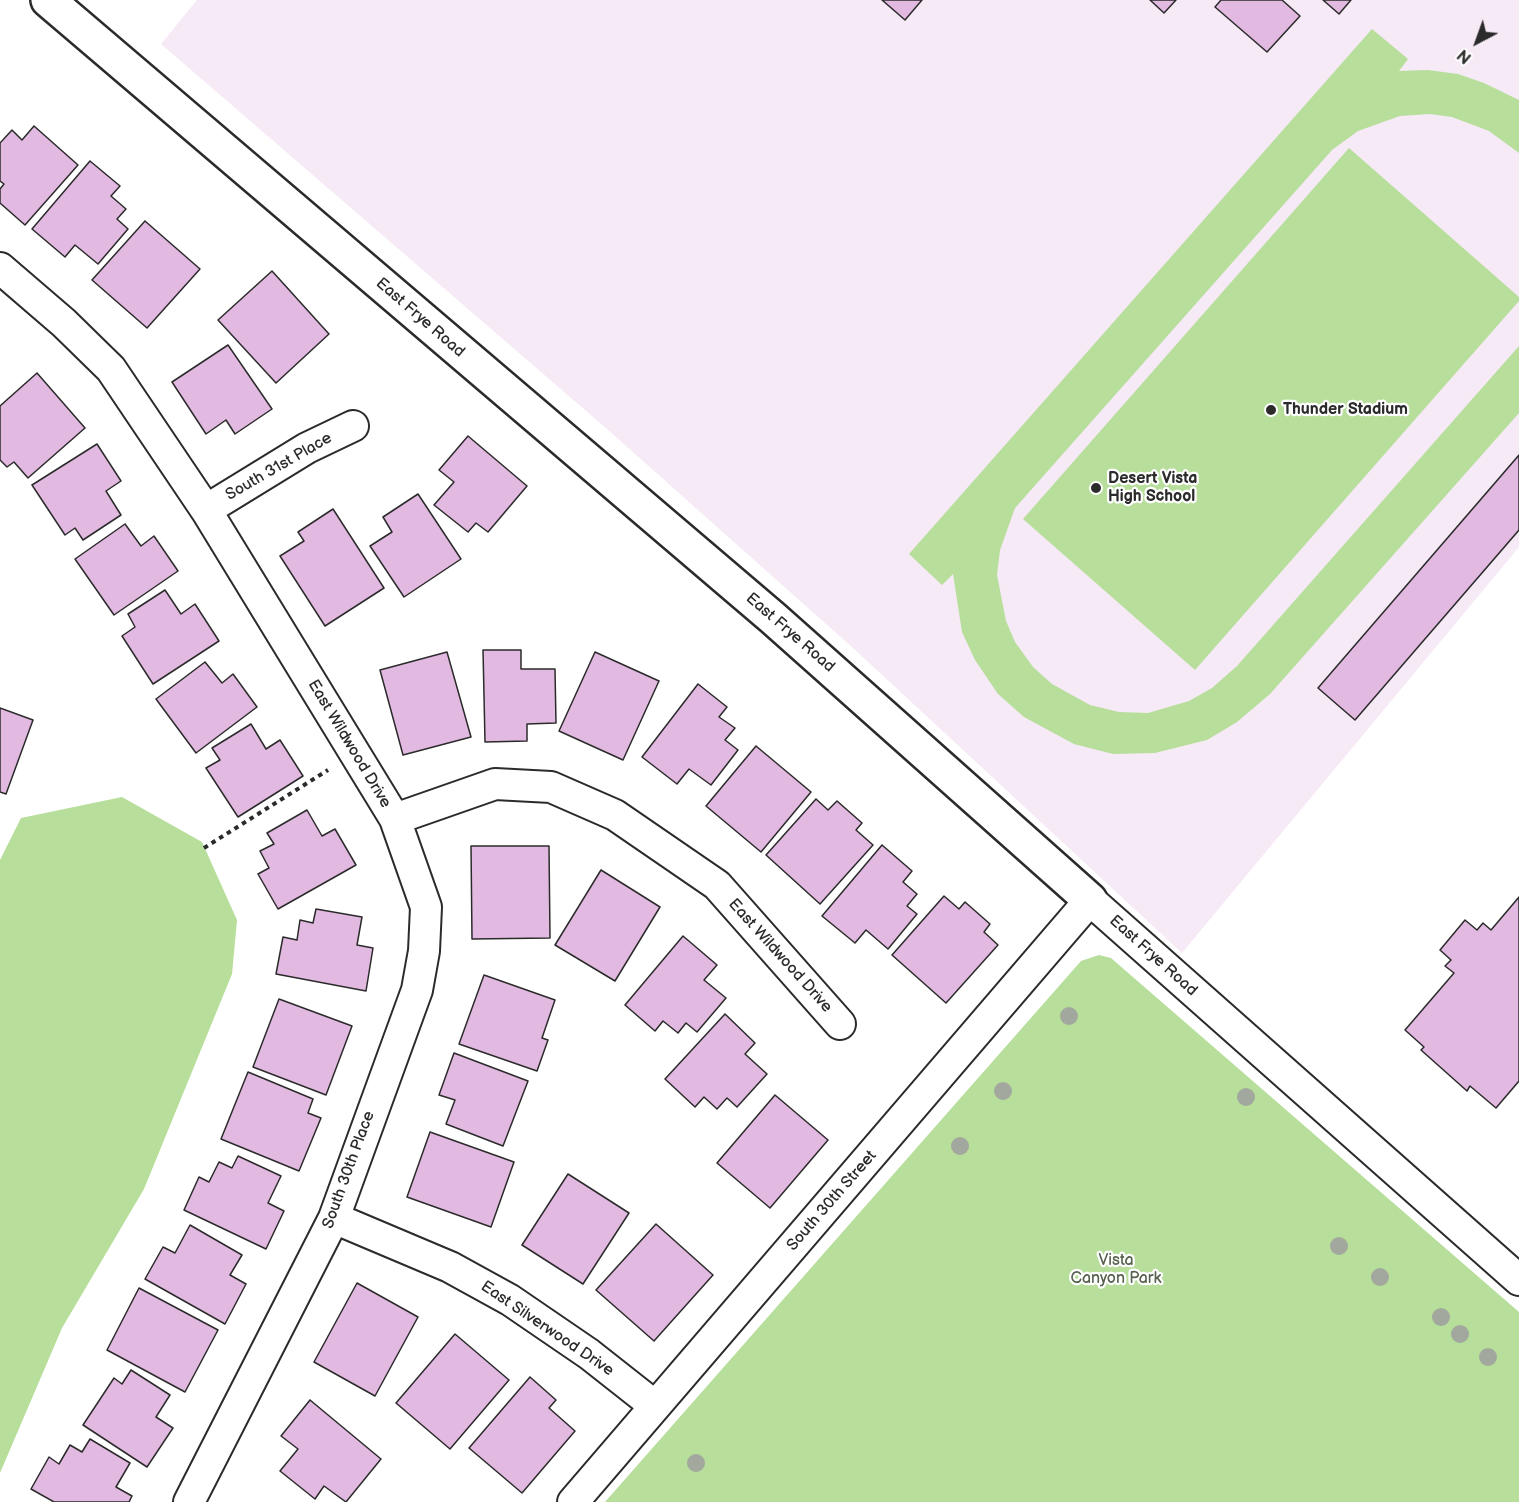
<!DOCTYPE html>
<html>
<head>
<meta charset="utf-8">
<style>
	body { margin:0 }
	#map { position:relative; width:1519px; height:1502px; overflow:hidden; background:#fff; font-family:"Balsamiq Sans",sans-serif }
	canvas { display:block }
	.north { position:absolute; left:1447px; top:12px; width:60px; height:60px; -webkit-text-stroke:4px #fff; paint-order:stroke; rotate:221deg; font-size:16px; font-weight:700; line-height:24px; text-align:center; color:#2b2b2b }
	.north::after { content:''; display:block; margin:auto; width:21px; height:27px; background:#2b2b2b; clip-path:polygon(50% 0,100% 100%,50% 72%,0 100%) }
</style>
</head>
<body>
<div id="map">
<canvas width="1519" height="1502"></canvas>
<div class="north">N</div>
</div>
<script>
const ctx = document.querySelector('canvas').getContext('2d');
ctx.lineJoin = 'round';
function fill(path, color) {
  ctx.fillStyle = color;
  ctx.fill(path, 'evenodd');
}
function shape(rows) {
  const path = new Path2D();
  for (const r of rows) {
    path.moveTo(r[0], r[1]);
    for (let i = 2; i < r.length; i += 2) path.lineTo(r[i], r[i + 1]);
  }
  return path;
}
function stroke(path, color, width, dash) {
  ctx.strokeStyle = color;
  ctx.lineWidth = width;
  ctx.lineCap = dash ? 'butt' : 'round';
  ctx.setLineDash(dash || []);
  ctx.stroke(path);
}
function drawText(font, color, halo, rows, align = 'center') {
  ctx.font = font + ' "Balsamiq Sans",sans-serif';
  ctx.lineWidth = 4.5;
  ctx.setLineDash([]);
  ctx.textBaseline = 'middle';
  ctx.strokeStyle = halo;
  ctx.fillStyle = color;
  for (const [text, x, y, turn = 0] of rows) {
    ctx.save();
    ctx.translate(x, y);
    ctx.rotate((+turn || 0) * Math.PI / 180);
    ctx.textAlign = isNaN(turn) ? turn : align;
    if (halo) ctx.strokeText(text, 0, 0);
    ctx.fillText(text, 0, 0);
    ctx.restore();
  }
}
const built = shape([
	[197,0,1519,0,1519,547,1182,953,853,648,607,429,161,44]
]);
const green = shape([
	[1372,29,1408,59,1399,71,1428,70,1458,74,1484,83,1519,100,1519,153,1489,131,1452,117,1430,114,1400,116,1358,131,1332,150,1015,508,1000,550,997,575,1006,621,1015,642,1033,667,1052,684,1090,705,1119,712,1148,713,1189,701,1212,688,1237,666,1519,346,1519,413,1270,694,1237,722,1207,740,1155,753,1113,754,1074,744,1024,717,998,694,975,660,962,632,953,574,942,585,909,554],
	[1349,148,1519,297,1519,301,1195,670,1023,519],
	[122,797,202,842,237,920,232,974,144,1189,62,1328,0,1473,0,860,21,818],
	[1099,955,1111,958,1519,1312,1519,1502,605,1502,1081,961]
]);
const building = shape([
	[882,0,922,0,905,20,882,0],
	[1150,0,1176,0,1164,13,1150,0],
	[1221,0,1282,0,1300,16,1267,52,1215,7,1221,0],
	[1323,0,1351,0,1339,14,1323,0],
	[34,126,78,165,25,225,0,203,0,189,4,184,0,181,0,143,12,130,22,140,34,126],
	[90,161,120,186,111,196,126,209,117,219,128,229,98,264,75,245,65,257,32,229,90,161],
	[145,221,200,269,147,328,92,280,145,221],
	[272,271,329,334,276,383,218,320,272,271],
	[228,345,272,409,235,434,226,420,206,434,172,382,228,345],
	[37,373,85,428,28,478,14,462,7,467,0,460,0,406,37,373],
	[468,436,527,486,488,532,476,523,468,532,434,505,454,482,439,470,468,436],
	[97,444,121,481,106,491,121,515,83,540,75,528,65,535,32,485,97,444],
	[1519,455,1519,530,1355,720,1318,688,1519,455],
	[418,494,461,559,404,597,370,546,392,532,383,517,418,494],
	[333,509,384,588,325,626,280,556,304,541,298,532,333,509],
	[125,524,141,546,154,536,178,571,114,615,75,559,125,524],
	[165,590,181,614,195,604,219,641,153,684,122,636,135,627,128,614,165,590],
	[483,650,521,650,521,669,555,669,556,723,527,724,527,741,485,742,483,650],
	[447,652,471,737,403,755,380,670,447,652],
	[595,652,659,681,623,760,559,731,595,652],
	[205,662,222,683,233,674,257,707,196,753,156,699,205,662],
	[698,684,727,707,719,717,735,728,725,740,738,750,711,785,689,769,677,784,642,757,698,684],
	[0,708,33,720,6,794,0,792,0,708],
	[251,724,266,749,280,740,303,776,238,817,206,768,220,760,212,748,251,724],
	[756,746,811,792,761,852,706,806,756,746],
	[816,799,828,810,837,801,862,823,856,830,873,845,820,904,766,855,816,799],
	[307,810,322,836,335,829,356,865,278,909,258,874,269,868,260,851,274,844,267,833,307,810],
	[882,845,912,871,903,882,917,894,907,906,917,914,888,949,866,930,855,943,822,916,882,845],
	[471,846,549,846,550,938,472,939,471,846],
	[601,870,660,907,615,981,555,945,601,870],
	[944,896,959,909,965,902,990,924,984,932,998,945,946,1003,892,955,944,896],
	[1519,897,1519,1081,1496,1108,1470,1086,1467,1091,1421,1050,1424,1047,1405,1030,1454,973,1445,966,1451,960,1440,950,1465,920,1477,930,1483,923,1491,930,1519,897],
	[316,909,362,917,357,945,373,948,366,991,276,974,283,937,297,940,300,920,313,923,316,909],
	[683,936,717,965,704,980,726,998,697,1032,686,1023,678,1033,663,1021,655,1031,625,1005,683,936],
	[484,975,555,1000,542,1038,548,1040,537,1071,459,1044,484,975],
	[279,999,352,1026,326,1095,253,1067,279,999],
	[725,1014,755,1043,745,1054,767,1074,737,1107,727,1098,717,1109,704,1097,695,1107,665,1079,725,1014],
	[454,1053,528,1081,503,1146,446,1124,455,1100,439,1095,454,1053],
	[248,1072,313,1099,308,1113,321,1118,299,1171,221,1139,248,1072],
	[775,1095,828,1140,770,1208,717,1163,775,1095],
	[430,1132,514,1162,491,1227,407,1197,430,1132],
	[238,1156,281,1176,268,1203,284,1211,266,1249,184,1210,199,1177,209,1182,219,1162,232,1168,238,1156],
	[568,1174,629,1213,583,1284,522,1245,568,1174],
	[656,1224,713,1275,654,1341,596,1290,656,1224],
	[190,1225,242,1255,230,1275,246,1284,225,1324,145,1279,163,1247,175,1253,190,1225],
	[357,1283,418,1317,375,1396,314,1362,357,1283],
	[139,1288,218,1330,185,1392,107,1350,139,1288],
	[455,1334,509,1380,450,1449,396,1403,455,1334],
	[131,1370,170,1395,156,1417,173,1428,147,1467,83,1425,114,1378,122,1384,131,1370],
	[530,1377,556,1400,549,1408,575,1431,522,1493,469,1448,530,1377],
	[310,1400,381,1459,346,1502,324,1486,315,1499,280,1471,298,1449,281,1436,310,1400],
	[90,1439,130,1463,116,1487,132,1496,129,1502,54,1502,31,1489,49,1457,59,1464,70,1445,82,1452,90,1439]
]);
const path = shape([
	[204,848,328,770]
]);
const street = shape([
	[0,268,64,323,111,369,206,510,395,819,426,907,424,951,417,990,334,1218,189,1502],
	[206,510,307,448,353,426],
	[395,819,495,784,551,787,615,815,717,885,840,1024],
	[334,1218,450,1267,510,1300,589,1354,655,1406],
	[573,1502,1090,900,1519,1280]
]);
const secondary = shape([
	[48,0,773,618,1090,900]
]);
const trees = [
	[1069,1016],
	[1003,1091],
	[1246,1097],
	[960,1146],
	[1339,1246],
	[1380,1277],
	[1441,1317],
	[1460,1334],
	[1488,1357],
	[696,1463]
];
const markers = [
	[1271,410,6,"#2b2b2b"],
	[1096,488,6,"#2b2b2b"]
];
const streetNames = [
	["East Frye Road",420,318,41],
	["South 31st Place",279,467,-30],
	["East Frye Road",790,633,41],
	["East Wildwood Drive",349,744,59],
	["East Wildwood Drive",780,956,48],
	["East Frye Road",1153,956,42],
	["South 30th Place",349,1170,-70],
	["South 30th Street",832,1201,-49],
	["East Silverwood Drive",547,1329,34]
];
const poiNames = [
	["Thunder Stadium",1283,410],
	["Desert Vista",1108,479],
	["High School",1108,497]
];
const parkNames = [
	["Vista",1116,1261],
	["Canyon Park",1116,1279]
];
fill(built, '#f6eaf6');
fill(green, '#b7de9a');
fill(building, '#e2b9e0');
stroke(building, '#2b2b2b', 1.5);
stroke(street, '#2b2b2b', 34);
stroke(secondary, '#2b2b2b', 38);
stroke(path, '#2b2b2b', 4, [4.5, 4.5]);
stroke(street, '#fff', 30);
stroke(secondary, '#fff', 33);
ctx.fillStyle = '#a2a89d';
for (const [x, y] of trees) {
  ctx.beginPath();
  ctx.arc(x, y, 9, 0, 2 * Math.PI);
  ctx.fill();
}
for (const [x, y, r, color] of markers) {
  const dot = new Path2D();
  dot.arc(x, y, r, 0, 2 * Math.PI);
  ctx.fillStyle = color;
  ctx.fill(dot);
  stroke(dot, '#fff', 2);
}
drawText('16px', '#2b2b2b', '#fff', streetNames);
drawText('bold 16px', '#2b2b2b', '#fff', poiNames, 'left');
drawText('16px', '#55614c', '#fff', parkNames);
</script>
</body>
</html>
